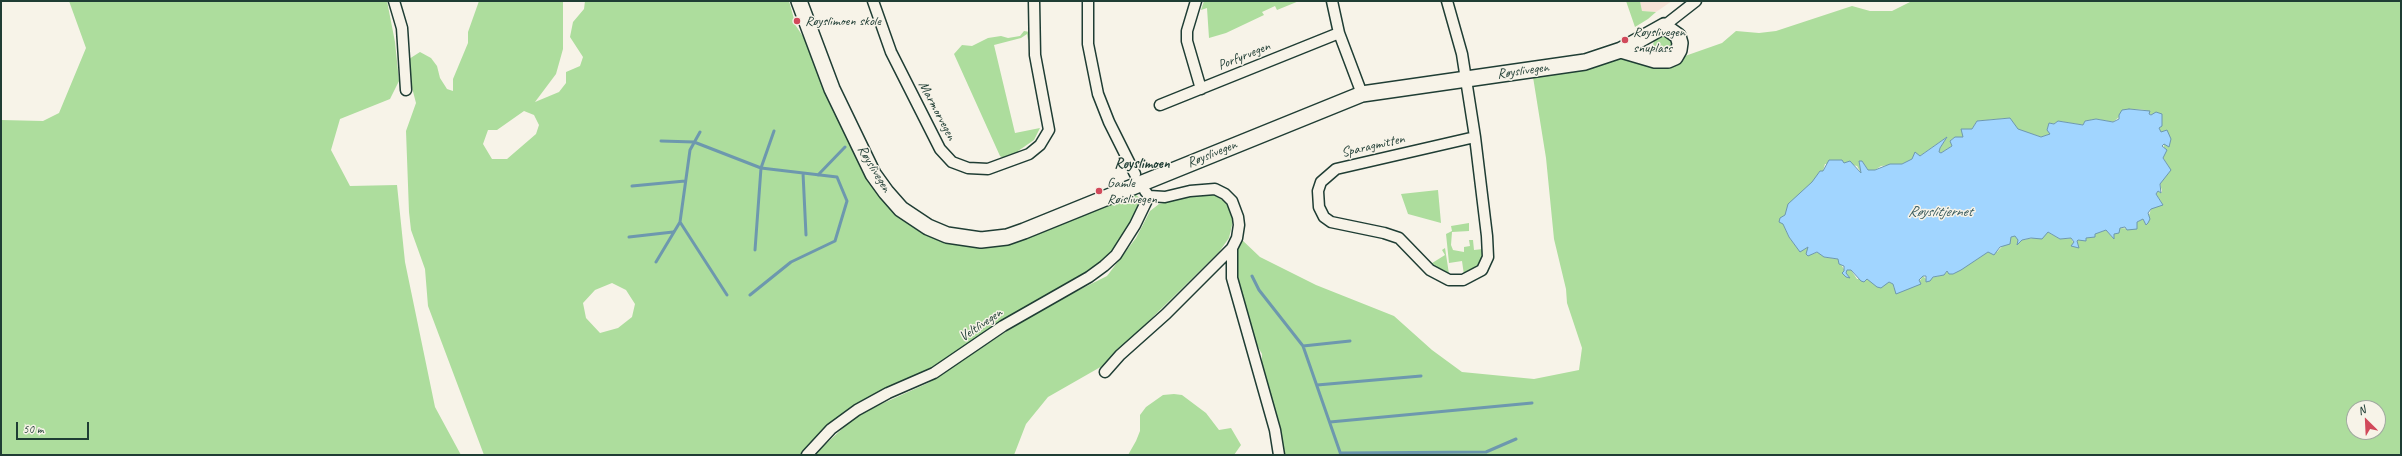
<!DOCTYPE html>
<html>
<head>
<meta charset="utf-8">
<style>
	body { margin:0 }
	#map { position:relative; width:2402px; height:456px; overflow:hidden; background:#f7f3e8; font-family:Caveat,sans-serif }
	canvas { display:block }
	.frame { position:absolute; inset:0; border:2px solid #1f3d34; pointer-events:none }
	.north { position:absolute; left:2346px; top:400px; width:40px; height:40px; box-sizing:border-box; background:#f7f3e8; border:1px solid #a1aaa0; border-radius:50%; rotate:336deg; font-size:11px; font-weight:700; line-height:16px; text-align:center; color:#1f3d34 }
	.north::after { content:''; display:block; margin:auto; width:14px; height:18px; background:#d1495b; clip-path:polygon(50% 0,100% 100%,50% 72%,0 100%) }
	.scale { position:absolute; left:16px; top:422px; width:73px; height:18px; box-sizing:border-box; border:2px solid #1f3d34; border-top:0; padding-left:5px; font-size:12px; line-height:14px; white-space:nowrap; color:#1f3d34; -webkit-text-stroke:3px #f7f3e8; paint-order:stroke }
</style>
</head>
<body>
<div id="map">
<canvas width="2402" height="456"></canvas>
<div class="frame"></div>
<div class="north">N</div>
<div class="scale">50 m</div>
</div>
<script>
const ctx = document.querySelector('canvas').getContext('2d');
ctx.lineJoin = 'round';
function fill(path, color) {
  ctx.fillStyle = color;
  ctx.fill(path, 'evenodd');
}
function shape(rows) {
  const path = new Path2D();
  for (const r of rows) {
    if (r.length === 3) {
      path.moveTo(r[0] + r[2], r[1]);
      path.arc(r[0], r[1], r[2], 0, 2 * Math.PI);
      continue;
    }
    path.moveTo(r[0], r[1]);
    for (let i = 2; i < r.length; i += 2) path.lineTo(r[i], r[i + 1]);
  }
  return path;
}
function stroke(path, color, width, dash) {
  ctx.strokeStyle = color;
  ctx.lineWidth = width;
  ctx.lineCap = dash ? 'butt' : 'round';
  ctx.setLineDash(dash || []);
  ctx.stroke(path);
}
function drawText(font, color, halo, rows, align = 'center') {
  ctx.font = font + ' Caveat,sans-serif';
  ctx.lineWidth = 3;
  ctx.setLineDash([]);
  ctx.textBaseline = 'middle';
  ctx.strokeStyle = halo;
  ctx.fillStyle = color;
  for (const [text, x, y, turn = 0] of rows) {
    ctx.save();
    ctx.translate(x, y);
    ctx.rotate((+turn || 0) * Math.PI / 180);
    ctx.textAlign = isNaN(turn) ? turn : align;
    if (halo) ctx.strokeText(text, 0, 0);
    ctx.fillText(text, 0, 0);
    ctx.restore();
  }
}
const built = shape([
	[1640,1,1672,1,1656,12,1642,11]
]);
const green = shape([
	[69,1,387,1,395,42,399,81,390,99,340,119,331,150,350,186,397,185,405,262,435,407,461,455,1,455,1,120,43,121,59,113,86,48],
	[479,1,563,1,563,49,556,74,535,102,559,92,566,83,566,72,580,66,583,57,570,37,573,22,584,9,585,1,789,1,796,26,808,44,890,205,966,244,1132,192,1140,198,1141,204,1124,240,1103,263,940,366,891,387,802,455,484,455,428,306,425,269,411,230,409,212,406,131,416,103,410,80,409,59,420,52,431,58,437,66,440,78,447,89,453,91,453,79,468,43,468,32],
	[524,111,534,115,539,125,536,134,507,159,492,159,483,144,488,130,497,130],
	[612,283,626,290,635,304,632,317,618,328,600,333,586,318,583,303,595,290],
	[1204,1,1299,1,1277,10,1275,6,1262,12,1264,15,1226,33,1209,38,1207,8,1201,10],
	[1626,1,1640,1,1642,11,1656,12,1648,19,1635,27],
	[1912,1,2401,1,2401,455,1282,455,1262,369,1262,354,1254,340,1234,273,1234,252,1240,238,1260,257,1316,285,1394,316,1432,350,1462,372,1534,379,1579,370,1582,348,1567,303,1566,289,1554,239,1546,158,1533,77,1537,74,1622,58,1676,63,1683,61,1685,56,1722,43,1736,31,1759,33,1776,31,1852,6,1870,11,1892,11],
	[2129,109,2146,110,2149,114,2161,117,2159,127,2164,144,2163,158,2169,167,2160,184,2162,191,2161,193,2158,191,2156,194,2162,203,2151,209,2146,224,2143,219,2137,222,2137,229,2119,228,2114,234,2114,239,2106,230,2078,239,2076,241,2078,248,2075,246,2071,238,2060,239,2048,232,2038,237,2022,240,2018,244,2019,240,2015,236,2011,237,1997,252,1988,252,1953,274,1949,274,1948,271,1943,275,1926,279,1923,276,1919,282,1894,288,1893,284,1889,282,1876,284,1867,279,1857,279,1851,270,1847,270,1846,273,1838,259,1824,257,1820,252,1811,254,1808,247,1800,251,1789,237,1783,224,1785,215,1801,193,1817,178,1820,171,1823,171,1825,164,1844,163,1857,166,1861,173,1859,161,1862,161,1868,170,1875,170,1881,166,1902,164,1920,156,1947,137,1940,148,1939,152,1941,153,1952,146,1950,141,1955,137,1963,137,1972,129,1977,121,2010,118,2017,129,2041,137,2051,134,2047,130,2049,123,2054,124,2058,121,2083,125,2085,121,2096,119,2113,122],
	[2354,408,2378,408,2378,432,2354,432],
	[1024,31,1030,32,1031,38,1028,40,1027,34,1021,38,994,45,1015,133,1040,128,1034,140,1018,151,1018,155,1005,159,1000,156,954,54,962,45,972,46,988,38,1001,36,1008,38,1020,36],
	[1663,45,10],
	[1438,190,1441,223,1408,214,1401,194],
	[1203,194,1215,195,1225,202,1231,211,1233,221,1229,238,1219,252,1104,365,1048,397,1026,424,1014,455,814,455,857,415,928,383,1039,310,1107,276,1136,238,1150,211,1159,204],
	[1469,223,1469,231,1452,232,1451,245,1453,250,1464,252,1464,247,1470,246,1469,240,1473,240,1474,250,1483,249,1482,233,1484,232,1485,253,1481,267,1474,273,1459,278,1450,277,1436,271,1429,265,1445,255,1442,250,1445,248,1449,274,1464,275,1462,261,1449,263,1446,234,1452,231,1451,226],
	[1174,394,1182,395,1206,413,1219,430,1231,428,1241,445,1234,455,1128,455,1136,441,1140,431,1140,415,1146,407,1163,395]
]);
const water = shape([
	[2129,109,2150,111,2149,114,2151,115,2156,112,2162,114,2162,126,2159,128,2161,132,2167,130,2171,139,2169,147,2164,144,2162,146,2167,150,2163,158,2171,170,2160,184,2161,193,2158,191,2156,194,2163,205,2151,209,2148,213,2150,219,2148,223,2146,225,2143,219,2137,222,2137,229,2127,230,2125,227,2120,228,2119,233,2114,234,2114,239,2106,230,2095,234,2095,237,2086,238,2086,241,2078,240,2077,241,2079,248,2071,246,2074,242,2071,238,2060,239,2048,232,2042,239,2031,238,2022,240,2017,245,2018,240,2015,236,2011,237,2010,244,2000,247,1994,255,1988,252,1961,270,1953,274,1949,274,1947,271,1944,275,1933,277,1930,281,1926,282,1926,276,1923,276,1919,280,1921,284,1896,294,1893,284,1889,282,1881,288,1877,287,1867,279,1864,282,1861,281,1851,270,1847,270,1846,273,1850,278,1846,277,1842,273,1844,271,1844,266,1839,264,1838,259,1824,257,1817,252,1808,256,1806,254,1808,247,1800,252,1789,237,1783,224,1779,222,1780,218,1785,215,1788,204,1812,182,1820,171,1823,171,1829,160,1842,160,1844,163,1850,161,1861,173,1859,161,1862,161,1868,170,1875,170,1890,164,1902,164,1912,159,1915,152,1920,156,1947,137,1940,148,1939,152,1941,153,1952,146,1950,141,1955,137,1963,137,1961,129,1972,129,1977,121,2010,118,2018,129,2041,137,2050,134,2047,130,2049,123,2054,124,2058,121,2083,125,2085,121,2096,119,2113,122,2119,119,2119,115,2122,110,2129,109]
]);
const stream = shape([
	[661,141,694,142,761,168,837,177,847,201,835,241,791,262,750,295],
	[803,173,806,235],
	[818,175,845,147],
	[632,186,685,181],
	[680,222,727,295],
	[629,237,673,232],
	[755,250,761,168,774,131],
	[656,262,680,222,690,150,700,132],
	[1252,276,1259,290,1303,346,1341,455],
	[1303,346,1350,341],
	[1317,385,1421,376],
	[1330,422,1532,403],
	[1341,453,1486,452,1516,439]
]);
const street = shape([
	[394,1,402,28,406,90],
	[873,1,891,52,940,149,952,162,968,168,988,169,1029,154,1040,145,1049,130,1035,55,1034,1],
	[1088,1,1088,44,1098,94,1109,122,1135,174],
	[1196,1,1187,31,1187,41,1201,89],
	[1332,1,1339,33,1362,94],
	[1447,1,1462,54,1475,137,1487,236,1488,257,1482,270,1463,280,1449,280,1430,270,1399,238,1384,233,1331,222,1324,217,1319,207,1318,191,1321,182,1336,169,1475,137],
	[1664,26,1696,1],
	[1160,105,1339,33],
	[1145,191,1149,196,1165,197,1190,191,1215,189,1225,194,1232,201,1238,217,1239,225,1237,238,1232,248,1232,278,1275,430,1279,455],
	[1105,372,1120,355,1166,314,1232,248],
	[807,455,831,429,857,410,888,393,934,373,1003,326,1089,277,1104,266,1116,255,1135,225,1149,196]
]);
const secondary = shape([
	[799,1,832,89,873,174,886,192,901,209,928,227,947,235,981,240,1007,237,1024,231,1362,94,1585,62,1621,50,1664,26,1678,36,1680,43,1679,50,1675,57,1668,60,1655,60,1621,50]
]);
const markers = [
	[797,21,4,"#d1495b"],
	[1625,40,4,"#d1495b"],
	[1099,191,4,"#d1495b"]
];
const poiNames = [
	["Røyslimoen skole",805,21],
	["Røyslivegen",1633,32],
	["snuplass",1633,48],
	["Gamle",1107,183],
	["Røislivegen",1107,199]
];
const streetNames = [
	["Porfyrvegen",1244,56,-22],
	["Røyslivegen",1523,71,-8],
	["Marmorvegen",937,111,62],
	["Sparagmitten",1373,146,-13],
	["Røyslivegen",1212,154,-22],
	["Røyslivegen",874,169,59],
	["Veltlivegen",981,325,-34]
];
const neighbourhoodNames = [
	["Røyslimoen",1142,164]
];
const waterNames = [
	["Røyslitjernet",1940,212]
];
fill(built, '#f6e2d7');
fill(green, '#addd9d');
fill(water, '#a1d5ff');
stroke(water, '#6d98ae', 1);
stroke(stream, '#6d98ae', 3);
stroke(street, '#1f3d34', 13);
stroke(secondary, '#1f3d34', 18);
stroke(street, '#f7f3e8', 10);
stroke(secondary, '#f7f3e8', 15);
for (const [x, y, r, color] of markers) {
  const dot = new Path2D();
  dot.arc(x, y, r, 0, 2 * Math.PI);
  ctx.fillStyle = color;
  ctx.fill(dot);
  stroke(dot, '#f7f3e8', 1.5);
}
drawText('14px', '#1f3d34', '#f7f3e8', poiNames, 'left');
drawText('14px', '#1f3d34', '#f7f3e8', streetNames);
drawText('bold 15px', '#1f3d34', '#f7f3e8', neighbourhoodNames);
drawText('italic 15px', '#395b5d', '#f7f3e8', waterNames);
</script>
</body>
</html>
